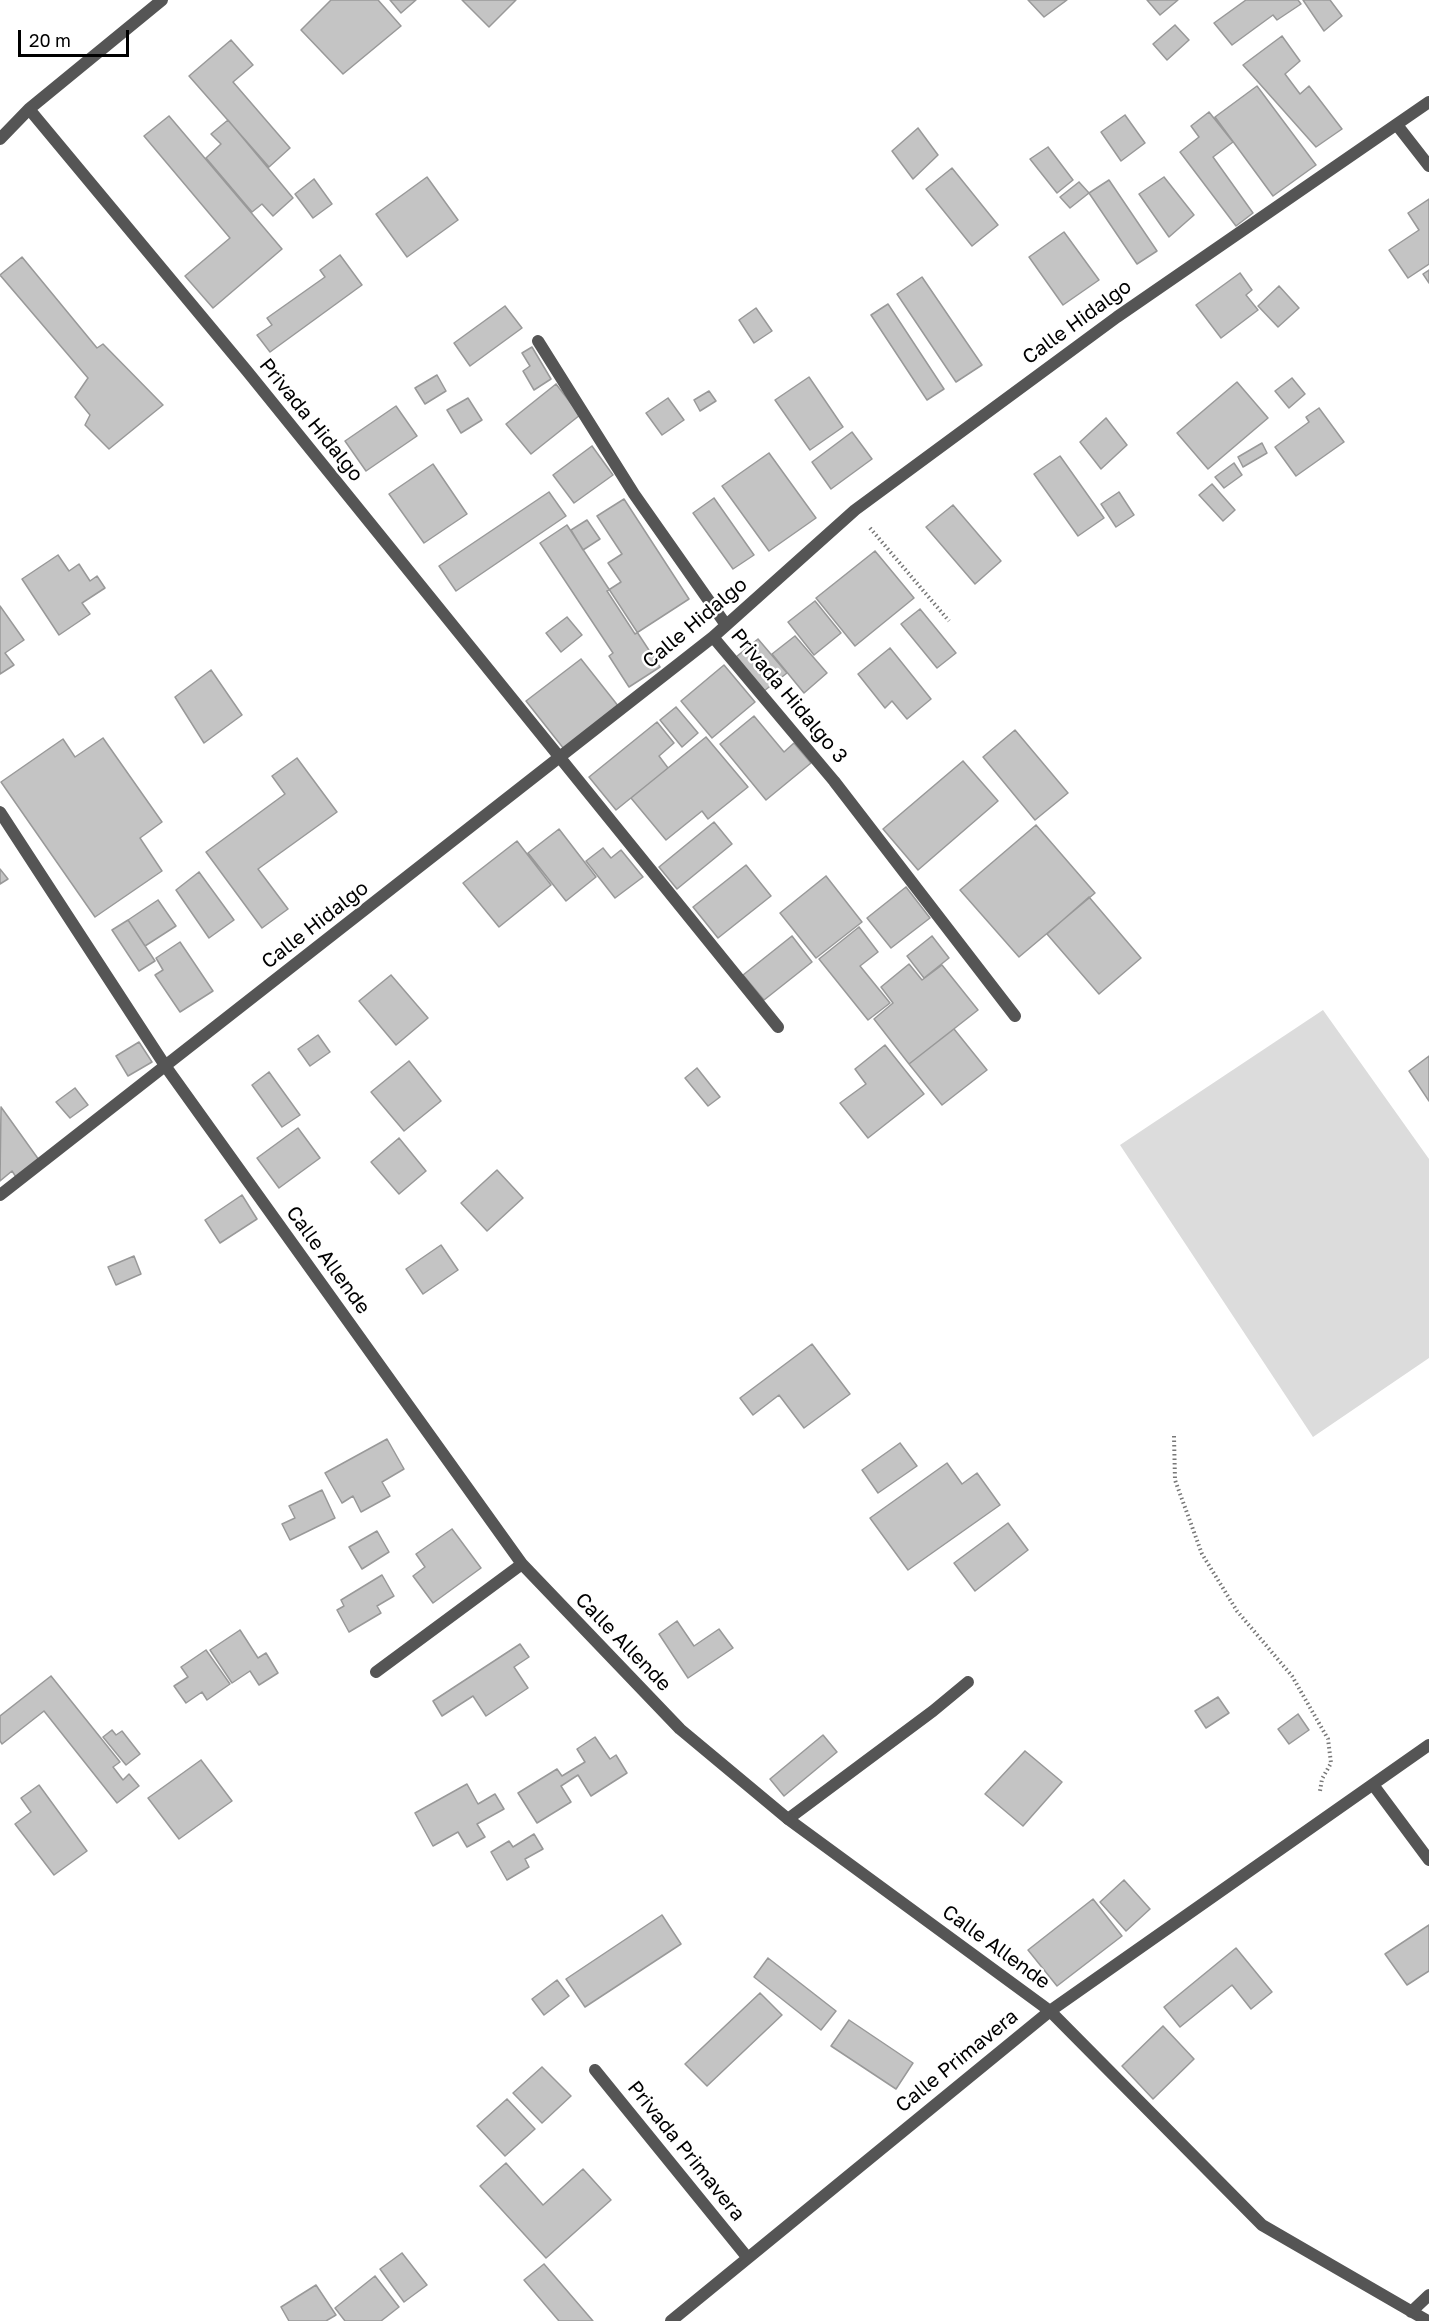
<!DOCTYPE html>
<html>
<head>
<meta charset="utf-8">
<style>
	body { margin:0 }
	#map { position:relative; width:1429px; height:2321px; overflow:hidden; background:#fff; font-family:"Golos Text",sans-serif }
	canvas { display:block }
	.scale { position:absolute; left:18px; top:30px; width:111px; height:27px; box-sizing:border-box; border:3px solid #000; border-top:0; padding-left:8px; font-size:18px; line-height:21px; white-space:nowrap; color:#000; -webkit-text-stroke:4px #fff; paint-order:stroke }
</style>
</head>
<body>
<div id="map">
<canvas width="1429" height="2321"></canvas>
<div class="scale">20 m</div>
</div>
<script>
const ctx = document.querySelector('canvas').getContext('2d');
ctx.lineJoin = 'round';
function fill(path, color) {
  ctx.fillStyle = color;
  ctx.fill(path, 'evenodd');
}
function shape(rows) {
  const path = new Path2D();
  for (const r of rows) {
    path.moveTo(r[0], r[1]);
    for (let i = 2; i < r.length; i += 2) path.lineTo(r[i], r[i + 1]);
  }
  return path;
}
function stroke(path, color, width, dash) {
  ctx.strokeStyle = color;
  ctx.lineWidth = width;
  ctx.lineCap = dash ? 'butt' : 'round';
  ctx.setLineDash(dash || []);
  ctx.stroke(path);
}
function drawText(font, color, halo, rows, align = 'center') {
  ctx.font = font + ' "Golos Text",sans-serif';
  ctx.lineWidth = 5;
  ctx.setLineDash([]);
  ctx.textBaseline = 'middle';
  ctx.strokeStyle = halo;
  ctx.fillStyle = color;
  for (const [text, x, y, turn = 0] of rows) {
    ctx.save();
    ctx.translate(x, y);
    ctx.rotate((+turn || 0) * Math.PI / 180);
    ctx.textAlign = isNaN(turn) ? turn : align;
    if (halo) ctx.strokeText(text, 0, 0);
    ctx.fillText(text, 0, 0);
    ctx.restore();
  }
}
const green = shape([
	[1323,1010,1429,1159,1429,1358,1313,1437,1120,1145]
]);
const building = shape([
	[331,0,378,0,401,26,343,74,301,30,331,0],
	[390,0,416,0,401,13,390,0],
	[462,0,516,0,489,27,462,0],
	[1028,0,1067,0,1044,17,1028,0],
	[1147,0,1178,0,1160,15,1147,0],
	[1246,0,1298,0,1301,4,1277,20,1273,15,1232,45,1214,23,1246,0],
	[1303,0,1330,0,1342,16,1324,31,1303,0],
	[1175,25,1189,40,1167,60,1153,44,1175,25],
	[1282,36,1300,61,1285,74,1300,94,1309,86,1342,129,1316,147,1243,65,1282,36],
	[231,40,253,65,233,82,290,148,269,167,189,76,231,40],
	[1257,86,1316,165,1273,196,1215,117,1257,86],
	[1209,112,1233,142,1213,157,1253,213,1236,226,1180,152,1199,137,1191,126,1209,112],
	[1125,115,1145,143,1121,161,1101,132,1125,115],
	[169,116,282,249,213,308,185,276,230,238,144,136,169,116],
	[228,120,293,198,273,216,262,204,252,212,206,158,221,144,211,134,228,120],
	[918,128,938,155,913,179,892,151,918,128],
	[1048,147,1073,180,1057,193,1030,159,1048,147],
	[952,168,998,225,972,246,926,189,952,168],
	[427,177,458,220,407,257,376,214,427,177],
	[1164,177,1194,215,1169,237,1139,194,1164,177],
	[314,179,332,204,313,218,295,194,314,179],
	[1109,180,1157,251,1137,264,1089,193,1109,180],
	[1079,182,1089,193,1070,208,1060,197,1079,182],
	[1429,199,1429,264,1408,278,1389,250,1419,230,1408,213,1429,199],
	[1064,232,1099,280,1063,305,1029,257,1064,232],
	[340,255,362,285,270,352,257,335,272,325,267,318,325,277,320,270,340,255],
	[22,257,97,348,103,344,163,405,109,449,85,425,90,415,75,397,88,378,0,275,22,257],
	[1429,270,1429,283,1423,274,1429,270],
	[1240,273,1252,290,1246,295,1258,310,1221,338,1196,305,1240,273],
	[922,277,982,365,956,382,897,294,922,277],
	[1279,286,1299,308,1278,327,1258,306,1279,286],
	[888,304,944,389,927,400,871,315,888,304],
	[505,306,522,328,470,366,454,343,505,306],
	[756,308,772,331,754,343,739,320,756,308],
	[532,347,551,379,534,390,523,371,530,366,522,353,532,347],
	[437,375,446,391,425,404,415,388,437,375],
	[809,377,843,427,810,450,775,400,809,377],
	[1292,378,1305,394,1289,408,1275,391,1292,378],
	[1237,382,1268,418,1208,469,1177,433,1237,382],
	[556,384,580,415,531,454,506,424,556,384],
	[709,391,716,401,700,411,694,400,709,391],
	[468,398,482,420,461,433,447,410,468,398],
	[668,398,684,420,662,435,646,413,668,398],
	[396,406,417,436,366,471,345,441,396,406],
	[1319,408,1344,442,1296,476,1275,447,1309,422,1306,417,1319,408],
	[1106,418,1127,445,1101,469,1080,442,1106,418],
	[852,432,872,459,831,489,812,462,852,432],
	[1262,443,1267,453,1243,467,1238,457,1262,443],
	[592,446,613,475,574,503,553,475,592,446],
	[769,453,816,518,769,551,722,486,769,453],
	[1060,456,1104,518,1078,536,1034,474,1060,456],
	[1234,463,1242,475,1224,488,1215,477,1234,463],
	[433,464,467,514,424,543,389,494,433,464],
	[1212,484,1235,510,1223,521,1199,495,1212,484],
	[549,492,566,516,456,591,439,566,549,492],
	[1119,492,1134,515,1116,527,1101,504,1119,492],
	[714,498,754,555,733,569,693,513,714,498],
	[624,499,689,599,635,634,607,591,621,582,608,563,622,554,597,516,624,499],
	[953,505,1001,561,975,584,926,527,953,505],
	[587,520,600,539,583,550,571,530,587,520],
	[567,525,660,667,629,687,609,656,613,653,540,543,567,525],
	[875,551,914,598,855,646,816,598,875,551],
	[58,555,69,571,79,564,90,581,97,576,105,588,82,603,90,614,59,635,22,579,58,555],
	[815,601,841,633,814,655,788,622,815,601],
	[0,606,24,640,5,653,14,665,0,674,0,606],
	[920,609,956,653,937,668,901,624,920,609],
	[567,617,582,635,561,652,546,633,567,617],
	[795,636,827,673,804,693,772,654,795,636],
	[758,639,787,673,764,691,736,657,758,639],
	[890,648,931,699,907,719,892,701,885,708,858,674,890,648],
	[581,659,619,707,564,749,526,701,581,659],
	[724,665,755,702,712,738,681,701,724,665],
	[211,670,242,715,204,743,175,697,211,670],
	[676,707,698,733,682,747,660,720,676,707],
	[754,716,784,752,794,743,811,763,766,800,720,744,754,716],
	[657,722,674,743,659,756,668,768,616,810,589,777,657,722],
	[1015,730,1068,793,1035,820,983,757,1015,730],
	[706,737,748,787,708,819,702,811,666,840,631,798,706,737],
	[103,738,162,822,140,838,162,871,95,917,1,782,63,739,75,757,103,738],
	[297,758,337,812,258,869,288,909,262,928,206,852,285,794,272,776,297,758],
	[963,761,998,801,918,870,883,829,963,761],
	[714,822,732,844,677,889,659,867,714,822],
	[1036,825,1095,893,1019,957,960,890,1036,825],
	[559,829,596,877,566,901,528,853,559,829],
	[517,841,551,885,499,927,463,883,517,841],
	[603,848,611,858,621,850,643,877,615,898,586,861,603,848],
	[746,865,771,896,718,938,693,907,746,865],
	[0,869,8,879,0,884,0,869],
	[199,872,234,920,209,938,176,890,199,872],
	[826,876,862,922,816,958,780,913,826,876],
	[906,887,930,918,891,948,867,918,906,887],
	[1089,897,1141,958,1099,994,1047,934,1089,897],
	[158,900,176,926,145,946,128,920,158,900],
	[128,920,155,961,139,971,112,930,128,920],
	[859,927,878,952,860,966,890,1003,868,1020,819,959,859,927],
	[792,936,812,962,764,1000,743,975,792,936],
	[932,936,949,958,924,978,907,956,932,936],
	[180,942,213,991,180,1012,155,975,163,970,156,958,180,942],
	[909,964,922,980,942,965,978,1010,909,1064,874,1019,893,1003,881,987,909,964],
	[391,975,428,1018,396,1045,359,1001,391,975],
	[954,1029,987,1070,942,1105,909,1064,954,1029],
	[318,1035,330,1052,310,1066,298,1049,318,1035],
	[139,1042,152,1062,128,1076,116,1056,139,1042],
	[885,1045,924,1094,868,1138,840,1103,866,1084,855,1069,885,1045],
	[1429,1056,1429,1101,1409,1071,1429,1056],
	[409,1061,441,1101,404,1131,371,1092,409,1061],
	[697,1068,720,1097,708,1106,685,1078,697,1068],
	[269,1072,300,1115,282,1127,252,1085,269,1072],
	[75,1088,88,1105,70,1118,56,1102,75,1088],
	[1,1107,39,1160,16,1177,12,1171,0,1181,1,1107],
	[298,1128,320,1158,279,1188,257,1158,298,1128],
	[399,1138,426,1171,399,1194,371,1162,399,1138],
	[497,1170,523,1198,487,1231,461,1203,497,1170],
	[242,1195,257,1219,220,1243,205,1220,242,1195],
	[441,1245,458,1270,423,1294,406,1269,441,1245],
	[134,1256,141,1274,116,1285,108,1267,134,1256],
	[812,1344,850,1394,804,1428,779,1395,753,1415,740,1398,812,1344],
	[387,1439,404,1469,382,1482,390,1496,361,1512,353,1496,342,1503,325,1473,387,1439],
	[900,1443,917,1466,878,1493,862,1470,900,1443],
	[947,1463,962,1484,977,1473,1000,1505,908,1570,870,1518,947,1463],
	[322,1490,335,1518,290,1540,282,1524,295,1518,289,1506,322,1490],
	[1008,1523,1028,1550,975,1591,954,1563,1008,1523],
	[452,1529,481,1568,433,1603,413,1576,425,1567,416,1554,452,1529],
	[377,1531,389,1552,362,1569,349,1547,377,1531],
	[382,1575,394,1596,377,1606,381,1613,349,1632,337,1610,344,1606,341,1600,382,1575],
	[677,1621,694,1646,719,1629,733,1648,688,1678,659,1634,677,1621],
	[240,1630,258,1658,266,1653,278,1673,259,1685,250,1671,232,1683,210,1650,240,1630],
	[520,1644,529,1657,514,1667,528,1688,486,1716,473,1696,442,1716,433,1701,520,1644],
	[206,1650,230,1684,207,1700,202,1692,186,1703,174,1686,188,1677,181,1667,206,1650],
	[51,1676,120,1762,113,1767,123,1780,129,1774,139,1786,117,1803,44,1711,2,1744,0,1741,0,1716,51,1676],
	[1218,1697,1229,1713,1206,1728,1195,1711,1218,1697],
	[1298,1714,1309,1730,1289,1744,1278,1729,1298,1714],
	[112,1730,116,1735,122,1731,140,1754,126,1765,103,1737,112,1730],
	[823,1735,837,1752,784,1796,770,1779,823,1735],
	[595,1737,610,1759,616,1755,627,1773,591,1796,578,1775,561,1786,571,1802,537,1823,518,1793,557,1769,562,1776,585,1762,577,1749,595,1737],
	[1025,1751,1062,1782,1023,1826,985,1794,1025,1751],
	[201,1760,232,1801,179,1839,148,1798,201,1760],
	[467,1784,478,1804,495,1794,504,1809,477,1824,485,1837,467,1847,458,1832,433,1846,415,1813,467,1784],
	[39,1785,87,1851,54,1875,15,1824,31,1812,21,1798,39,1785],
	[534,1834,543,1849,525,1859,529,1867,507,1880,491,1852,509,1841,513,1847,534,1834],
	[1124,1880,1150,1909,1126,1931,1100,1902,1124,1880],
	[1093,1899,1122,1936,1057,1986,1028,1950,1093,1899],
	[662,1915,681,1944,585,2007,566,1979,662,1915],
	[1429,1925,1429,1971,1407,1985,1385,1954,1429,1925],
	[1236,1948,1272,1992,1251,2009,1232,1985,1180,2027,1164,2007,1236,1948],
	[768,1958,836,2011,821,2030,754,1977,768,1958],
	[557,1980,569,1996,544,2015,532,1999,557,1980],
	[760,1993,782,2015,707,2086,685,2064,760,1993],
	[849,2020,913,2063,896,2089,831,2046,849,2020],
	[1163,2026,1194,2059,1153,2099,1122,2066,1163,2026],
	[542,2067,571,2096,542,2123,513,2093,542,2067],
	[507,2099,535,2129,505,2156,477,2126,507,2099],
	[506,2163,543,2205,583,2169,611,2200,546,2258,480,2186,506,2163],
	[402,2253,427,2285,404,2302,380,2269,402,2253],
	[544,2264,593,2321,559,2321,524,2280,544,2264],
	[375,2276,399,2307,381,2321,345,2321,335,2308,375,2276],
	[316,2285,336,2315,326,2321,289,2321,281,2307,316,2285]
]);
const path = shape([
	[870,528,949,621],
	[1174,1436,1175,1480,1202,1554,1237,1611,1292,1676,1328,1739,1331,1763,1322,1779,1320,1791]
]);
const service = shape([
	[788,1819,933,1711,968,1682]
]);
const minor = shape([
	[29,109,247,371,778,1027],
	[1397,125,1429,166],
	[0,139,29,109,162,0],
	[538,341,634,494,726,625],
	[713,637,834,781,1015,1016],
	[0,812,166,1067,522,1564,680,1729,788,1819,1050,2011,1262,2225,1428,2321],
	[0,1195,713,637,855,510,1117,317,1429,102],
	[376,1672,522,1564],
	[1374,1786,1429,1860],
	[595,2070,747,2257],
	[1411,2312,1429,2295],
	[671,2321,1050,2011,1429,1745]
]);
const streetNames = [
	["Calle Hidalgo",1077,322,-36],
	["Privada Hidalgo",311,420,51],
	["Calle Hidalgo",695,623,-40],
	["Privada Hidalgo 3",789,696,50],
	["Calle Hidalgo",315,925,-38],
	["Calle Allende",328,1260,54],
	["Calle Allende",623,1642,46],
	["Calle Allende",996,1947,36],
	["Calle Primavera",957,2061,-39],
	["Privada Primavera",686,2151,51]
];
fill(green, '#dcdcdc');
fill(building, '#c4c4c4');
stroke(building, '#999', 1.5);
stroke(path, '#777', 4, [1.5, 3]);
stroke(service, '#555', 12);
stroke(minor, '#555', 12);
drawText('20px', '#000', '#fff', streetNames);
</script>
</body>
</html>
